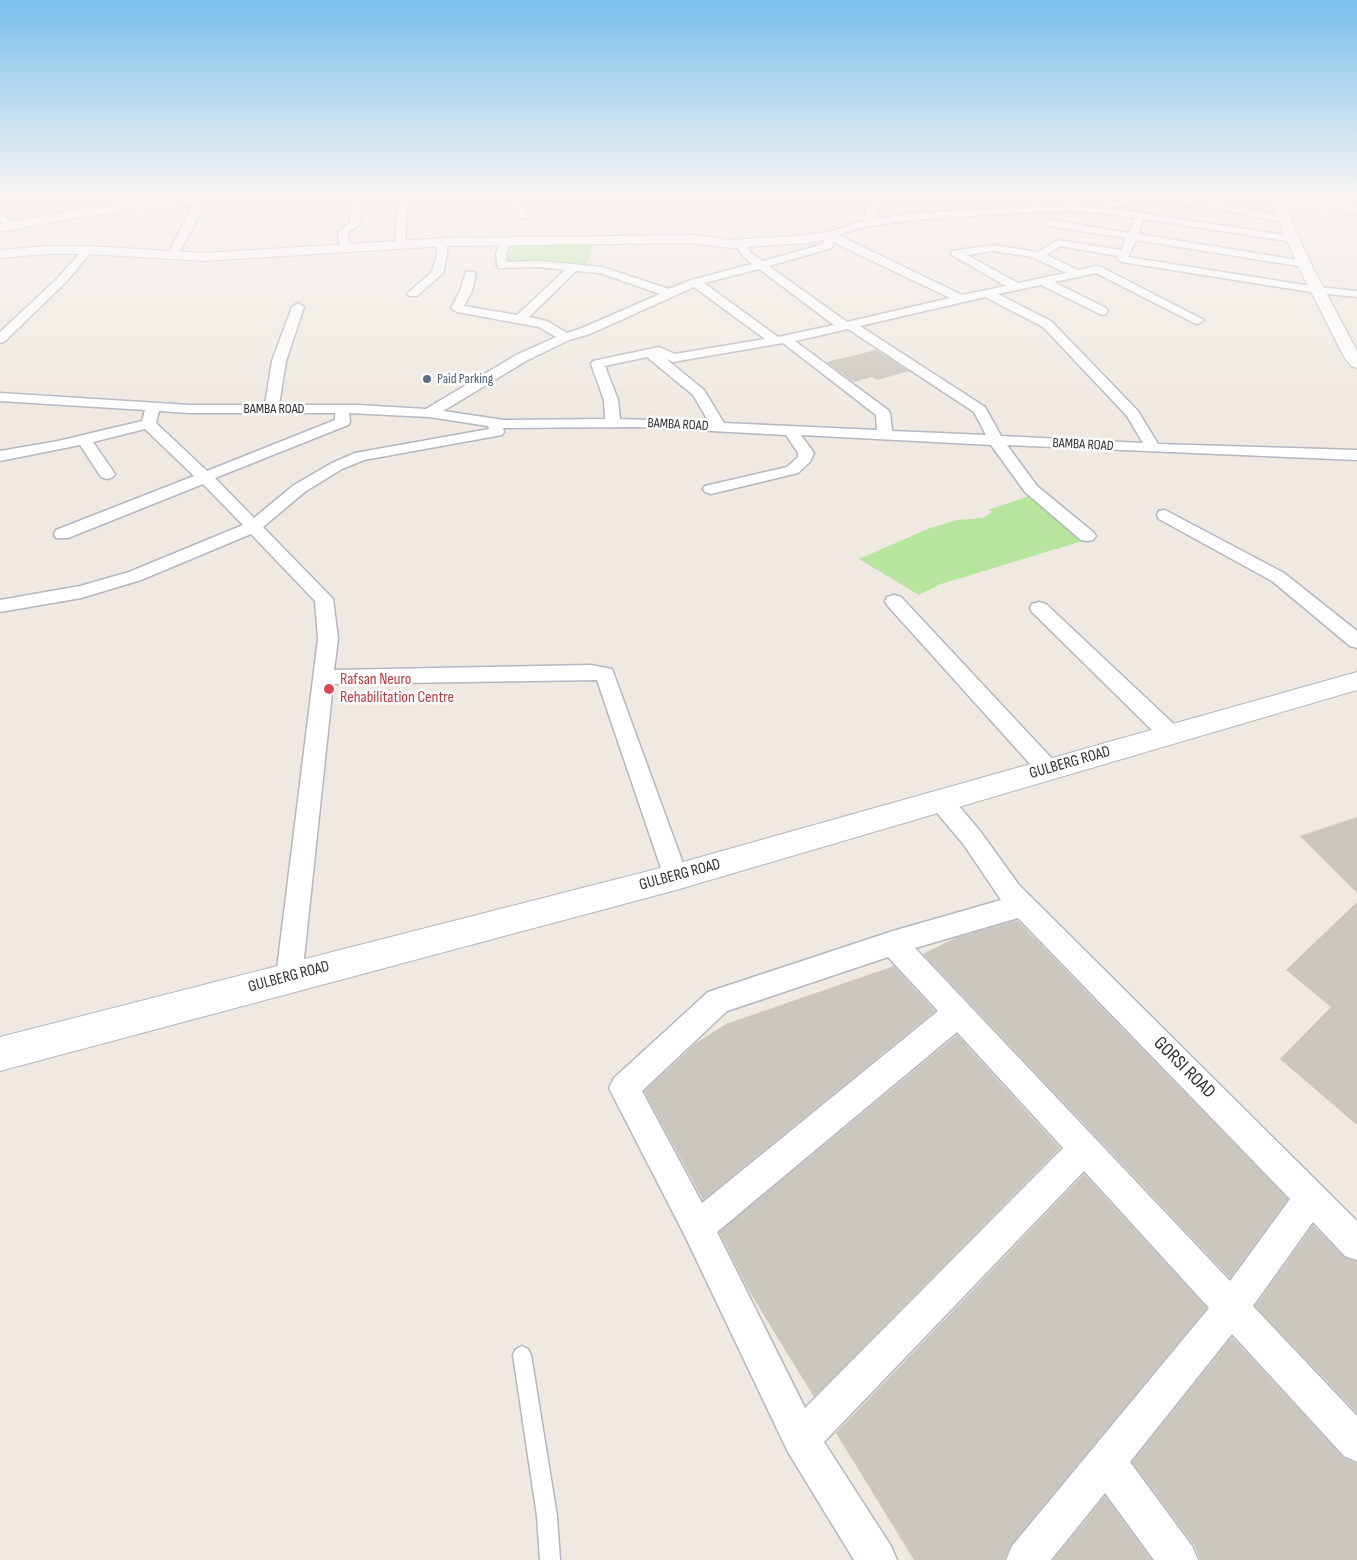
<!DOCTYPE html>
<html>
<head>
<meta charset="utf-8">
<style>
	body { margin:0 }
	canvas { display:block; background:#efe9e1 }
</style>
</head>
<body>
<canvas width="1357" height="1560"></canvas>
<script>
const ctx = document.querySelector('canvas').getContext('2d');
ctx.lineJoin = 'round';
function fill(path, color) {
  ctx.fillStyle = color;
  ctx.fill(path, 'evenodd');
}
function shape(rows) {
  const path = new Path2D();
  for (const r of rows) {
    path.moveTo(r[0], r[1]);
    for (let i = 2; i < r.length; i += 2) path.lineTo(r[i], r[i + 1]);
  }
  return path;
}
function stroke(path, color, width, dash) {
  ctx.strokeStyle = color;
  ctx.lineWidth = width;
  ctx.lineCap = dash ? 'butt' : 'round';
  ctx.setLineDash(dash || []);
  ctx.stroke(path);
}
function drawText(font, color, halo, rows, align = 'center') {
  ctx.font = font + ' "Sofia Sans Condensed",sans-serif';
  ctx.lineWidth = 5;
  ctx.setLineDash([]);
  ctx.textBaseline = 'middle';
  ctx.strokeStyle = halo;
  ctx.fillStyle = color;
  for (const [text, x, y, turn = 0] of rows) {
    ctx.save();
    ctx.translate(x, y);
    ctx.rotate((+turn || 0) * Math.PI / 180);
    ctx.textAlign = isNaN(turn) ? turn : align;
    if (halo) ctx.strokeText(text, 0, 0);
    ctx.fillText(text, 0, 0);
    ctx.restore();
  }
}
const green = shape([
	[500,244,593,246,586,267,493,266],
	[1032,495,1089,539,941,584,919,595,859,559,930,528,957,520,983,518,992,512,988,510]
]);
const building = shape([
	[876,350,909,371,877,380,872,377,854,382,826,362],
	[1357,817,1357,893,1300,836],
	[1357,902,1357,1125,1280,1059,1331,1007,1286,970],
	[1017,920,1288,1199,1230,1278,923,954,955,938],
	[894,966,935,1011,703,1200,644,1091,696,1043,726,1024],
	[957,1035,1060,1148,814,1397,749,1291,719,1232],
	[1084,1174,1207,1308,1011,1545,1004,1560,914,1560,836,1433],
	[1313,1225,1344,1257,1357,1262,1357,1413,1255,1306],
	[1232,1337,1343,1457,1357,1464,1357,1560,1200,1560,1194,1545,1132,1462],
	[1105,1496,1152,1560,1053,1560]
]);
const service = shape([
	[522,1346,528,1349,531,1355,557,1516,560,1560,540,1560,537,1516,513,1355,516,1349,522,1346]
]);
const minor = shape([
	[0,197,12,197,0,201,0,197],
	[197,197,203,197,205,199,193,227,177,257,169,257,168,255,197,197],
	[354,197,363,197,360,224,348,233,350,247,345,250,340,247,338,232,350,223,354,197],
	[399,197,408,197,405,244,400,247,395,244,399,197],
	[503,197,512,197,528,214,528,218,522,218,503,197],
	[586,197,598,197,601,199,596,202,586,197],
	[876,197,886,197,878,206,875,219,910,214,1047,205,1101,207,1102,204,1134,197,1148,197,1147,199,1108,208,1297,237,1298,239,1293,242,1144,219,1138,234,1304,261,1309,264,1304,267,1136,240,1128,257,1317,287,1357,291,1357,297,1317,293,1122,262,1117,259,1118,256,1060,246,1047,255,1078,270,1097,266,1101,267,1204,320,1198,324,1194,323,1096,273,1054,282,1106,308,1108,311,1106,314,1102,315,1041,285,998,294,1051,321,1138,411,1158,444,1357,450,1357,460,1007,445,1037,486,1093,532,1096,536,1093,540,1087,541,1081,540,1025,492,991,445,801,435,814,453,810,462,798,473,711,494,705,492,703,489,705,486,787,467,798,457,798,453,786,435,637,427,503,428,504,432,502,435,364,460,342,469,306,491,263,527,333,599,338,639,334,670,591,665,612,669,688,877,685,885,676,888,667,885,664,877,597,680,333,684,302,977,299,986,289,990,279,986,276,977,318,639,315,601,251,534,141,580,81,598,0,612,0,600,80,586,129,572,243,525,203,484,68,538,56,538,54,534,56,530,194,476,145,429,93,442,115,474,113,477,107,479,101,477,80,445,0,461,0,451,58,441,142,421,145,410,0,401,0,393,190,405,265,405,272,361,292,307,298,303,304,307,286,361,279,405,358,405,426,409,516,355,556,337,539,327,457,312,451,308,460,291,466,272,474,272,476,274,472,291,464,306,517,315,565,270,539,267,498,268,496,253,502,239,510,239,511,241,506,253,507,262,539,261,602,267,669,289,691,280,752,264,742,255,735,243,736,241,744,241,751,253,763,261,823,244,826,233,864,221,868,205,876,197],
	[1047,211,1095,212,1135,218,1129,233,1050,220,1045,223,1050,226,1126,238,1121,250,1058,240,1038,252,993,245,952,251,951,253,952,255,1006,286,962,295,838,235,859,228,910,220,1047,211],
	[834,242,845,248,950,298,847,322,769,266,832,248,834,242],
	[993,251,1032,257,1066,273,1018,283,967,255,993,251],
	[759,269,834,325,778,337,704,283,759,269],
	[576,271,600,273,660,294,582,328,567,333,547,321,529,317,576,271],
	[694,287,765,339,675,354,659,347,593,361,591,364,604,400,605,419,504,420,443,411,526,361,569,340,590,334,694,287],
	[985,297,1043,327,1127,416,1143,443,1001,436,985,407,860,326,985,297],
	[848,329,974,412,986,435,892,431,890,413,888,410,795,341,848,329],
	[783,343,876,415,877,430,724,423,704,390,666,359,673,362,783,343],
	[647,357,693,395,709,422,620,419,618,400,605,366,647,357],
	[159,411,190,413,335,413,335,420,207,471,156,423,159,411],
	[349,413,429,417,488,426,489,429,355,453,332,463,294,485,254,518,215,478,348,425,350,422,349,413],
	[1173,197,1189,197,1285,217,1290,220,1285,223,1178,200,1173,197],
	[0,213,17,224,17,228,9,228,0,221,0,213],
	[442,239,447,242,447,254,443,273,417,296,409,296,407,294,409,292,432,272,437,254,437,242,442,239],
	[88,247,93,250,66,282,4,342,0,343,0,332,58,278,84,248,88,247],
	[1165,510,1284,573,1357,631,1357,648,1350,646,1272,581,1159,519,1157,515,1159,511,1165,510],
	[894,595,901,597,1056,763,1059,769,1056,775,1048,778,1040,775,887,605,885,601,887,597,894,595],
	[1039,602,1046,604,1178,728,1181,734,1178,740,1170,742,1162,740,1032,612,1030,608,1032,604,1039,602],
	[940,791,948,793,980,831,1019,885,1357,1221,1357,1260,1345,1256,1313,1222,1253,1306,1357,1416,1357,1462,1344,1456,1232,1334,1130,1462,1192,1546,1198,1560,1154,1560,1105,1493,1051,1560,1006,1560,1012,1546,1209,1308,1084,1171,824,1442,891,1546,897,1560,854,1560,788,1452,686,1238,609,1088,614,1078,708,992,893,931,1001,900,964,845,932,807,929,800,932,793,940,791],
	[1018,918,1290,1199,1230,1281,915,948,1018,918],
	[888,957,938,1011,702,1203,642,1091,727,1011,888,957],
	[957,1032,1063,1148,805,1408,717,1232,957,1032]
]);
const tertiary = shape([
	[193,197,224,197,218,200,68,219,0,232,0,224,68,211,193,197],
	[1269,197,1280,197,1282,199,1357,205,1357,213,1285,206,1311,264,1357,351,1357,368,1351,366,1344,357,1297,264,1269,197],
	[830,231,834,232,836,235,834,238,807,243,730,248,694,243,446,246,204,261,88,254,48,254,0,258,0,250,48,246,88,246,204,253,446,238,694,235,730,240,807,235,830,231],
	[1357,672,1357,690,676,890,0,1071,0,1037,676,864,1357,672]
]);
const markers = [
	[427,379,5,"#5c6f8a"],
	[329,689,6,"#e0444e"]
];
const farServicenames = [
	["Paid Parking",437,379]
];
const farStreetnames = [
	["BAMBA ROAD",274,409],
	["BAMBA ROAD",678,425,3],
	["BAMBA ROAD",1083,445,3]
];
const healthNames = [
	["Rafsan Neuro",340,680],
	["Rehabilitation Centre",340,698]
];
const streetNames = [
	["GULBERG ROAD",1070,763,-16],
	["GULBERG ROAD",680,875,-15],
	["GULBERG ROAD",289,977,-15]
];
const nearStreetnames = [
	["GORSI ROAD",1184,1068,45]
];
fill(green, '#b6e59e');
fill(building, '#cbc7bf');
stroke(service, '#b4b7c1', 3);
stroke(minor, '#b4b7c1', 3);
stroke(tertiary, '#b4b7c1', 2);
fill(service, '#fff');
fill(minor, '#fff');
fill(tertiary, '#fff');
const sky = ctx.createLinearGradient(0, 0, 0, 415);
sky.addColorStop(0, '#7abfeb');
sky.addColorStop(0.47, '#f8f5f2');
sky.addColorStop(1, '#f8f5f200');
ctx.fillStyle = sky;
ctx.fillRect(0, 0, 1357, 415);
for (const [x, y, r, color] of markers) {
  const dot = new Path2D();
  dot.arc(x, y, r, 0, 2 * Math.PI);
  ctx.fillStyle = color;
  ctx.fill(dot);
  stroke(dot, '#fff', 2);
}
drawText('14px', '#4e5e75', '#fff', farServicenames, 'left');
drawText('14px', '#2e2e2e', '#fff', farStreetnames);
drawText('16px', '#be3a42', '#fff', healthNames, 'left');
drawText('16px', '#2e2e2e', '#fff', streetNames);
drawText('19px', '#2e2e2e', '#fff', nearStreetnames);
</script>
</body>
</html>
